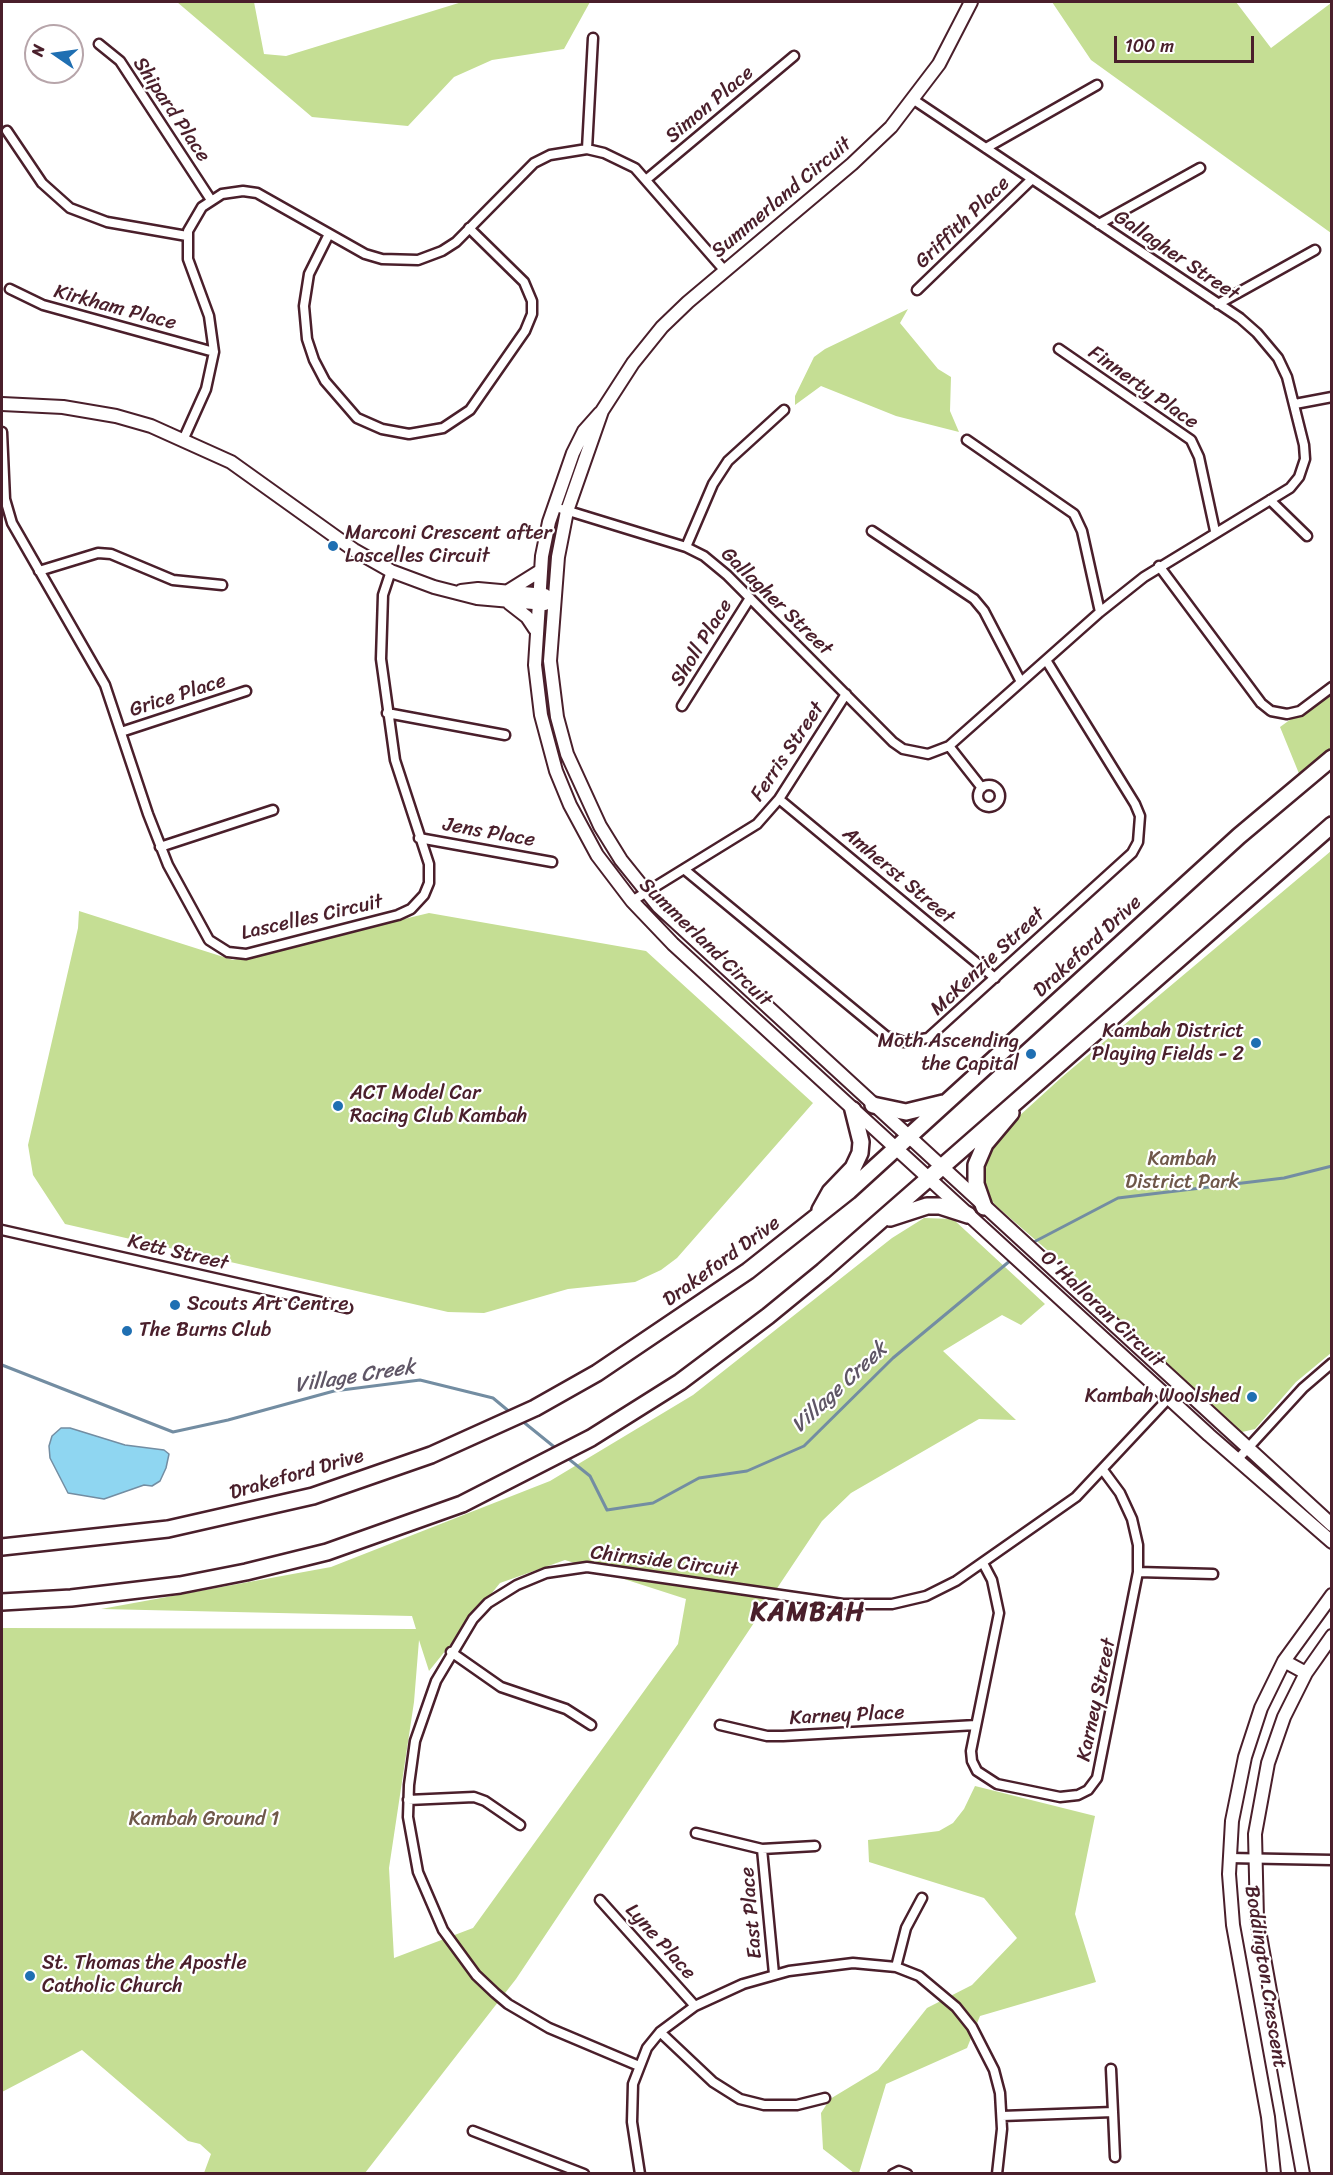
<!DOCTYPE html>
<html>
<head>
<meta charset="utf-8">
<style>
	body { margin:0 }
	#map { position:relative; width:1333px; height:2175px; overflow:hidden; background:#fff; font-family:Sriracha,sans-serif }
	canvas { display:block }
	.frame { position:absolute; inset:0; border:3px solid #4a1f2b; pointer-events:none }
	.north { position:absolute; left:24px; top:24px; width:60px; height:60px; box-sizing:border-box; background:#fff; border:2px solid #b7a5aa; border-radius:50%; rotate:283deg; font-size:16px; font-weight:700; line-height:24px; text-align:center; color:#4a1f2b }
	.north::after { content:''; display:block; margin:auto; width:21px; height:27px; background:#1f6fb2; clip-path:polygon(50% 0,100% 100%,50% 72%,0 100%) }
	.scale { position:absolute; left:1114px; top:36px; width:140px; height:27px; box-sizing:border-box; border:3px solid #4a1f2b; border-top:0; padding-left:8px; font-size:18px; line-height:21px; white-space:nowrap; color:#4a1f2b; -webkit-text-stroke:4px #fff; paint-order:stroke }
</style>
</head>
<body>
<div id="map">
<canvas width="1333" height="2175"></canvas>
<div class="frame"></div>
<div class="north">N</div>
<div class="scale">100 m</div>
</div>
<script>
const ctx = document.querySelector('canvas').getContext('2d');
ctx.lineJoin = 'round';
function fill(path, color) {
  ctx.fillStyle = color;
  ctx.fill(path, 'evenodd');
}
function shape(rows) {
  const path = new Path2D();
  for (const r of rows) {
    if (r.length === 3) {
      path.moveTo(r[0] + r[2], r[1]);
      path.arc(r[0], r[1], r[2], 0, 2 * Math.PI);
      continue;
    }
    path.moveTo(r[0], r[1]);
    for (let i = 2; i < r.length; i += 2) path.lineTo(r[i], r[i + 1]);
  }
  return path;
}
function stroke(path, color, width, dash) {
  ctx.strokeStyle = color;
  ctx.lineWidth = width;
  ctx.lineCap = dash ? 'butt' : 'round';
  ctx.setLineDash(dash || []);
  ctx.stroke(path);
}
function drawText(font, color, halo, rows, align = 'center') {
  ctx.font = font + ' Sriracha,sans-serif';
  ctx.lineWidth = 4.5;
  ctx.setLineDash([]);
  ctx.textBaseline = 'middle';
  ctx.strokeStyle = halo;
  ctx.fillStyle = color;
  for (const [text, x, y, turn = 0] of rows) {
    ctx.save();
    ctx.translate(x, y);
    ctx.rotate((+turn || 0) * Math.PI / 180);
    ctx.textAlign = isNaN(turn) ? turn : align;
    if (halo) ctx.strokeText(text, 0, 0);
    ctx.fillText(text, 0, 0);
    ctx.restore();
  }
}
const green = shape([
	[177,2,254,2,264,54,286,56,462,2,590,2,564,49,492,60,454,77,408,126,312,117],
	[1052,2,1236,2,1271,48,1331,3,1331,233,1091,60],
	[908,309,900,323,938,369,951,377,950,411,959,432,896,416,821,386,795,405,795,396,814,357,825,349],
	[1331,690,1331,751,1300,776,1280,727],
	[1331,851,1331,1353,1296,1382,1255,1429,1242,1432,1141,1343,1061,1262,995,1205,985,1191,980,1174,983,1159,1007,1127,1062,1077],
	[79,911,233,960,429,913,646,951,813,1103,677,1258,661,1270,635,1282,568,1289,484,1313,448,1312,65,1224,33,1175,28,1145,78,928],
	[924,1218,953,1219,1045,1304,1021,1325,1002,1315,943,1351,1016,1420,979,1419,851,1493,822,1521,516,1979,365,2173,204,2173,211,2154,200,2144,188,2141,82,2050,2,2092,2,1628,416,1629,412,1616,101,1609,331,1567,550,1481,693,1395,892,1238],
	[565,1560,686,1599,678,1644,473,1928,394,1958,389,1868,414,1702,419,1640,429,1671,500,1583],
	[975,1786,1095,1816,1075,1914,1096,1982,980,2016,967,2048,886,2084,859,2173,854,2173,823,2149,821,2113,830,2099,878,2070,927,2008,972,1985,1017,1938,984,1898,869,1862,868,1840,939,1831,953,1823,964,1809]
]);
const water = shape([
	[61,1428,70,1428,125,1445,164,1450,169,1454,166,1468,160,1481,152,1486,144,1485,104,1499,68,1493,50,1458,49,1446,52,1436,61,1428]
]);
const stream = shape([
	[1030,1244,1118,1198,1284,1178,1332,1166],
	[2,1365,173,1432,228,1420,334,1391,420,1380,493,1398,511,1413],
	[521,1420,558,1450],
	[565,1456,590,1476,607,1510,653,1503,699,1478,747,1471,804,1446,893,1358,1011,1260]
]);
const street = shape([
	[99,44,120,61,211,200],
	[7,131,42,183,70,208,107,222,187,236],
	[986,148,1097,85],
	[587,149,593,38],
	[647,179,794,56],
	[1099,224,1200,168],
	[329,234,309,274,304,306,307,339,314,360,325,381,357,418,382,429,409,434,443,428,470,410,525,331,532,314,532,301,524,282,469,228],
	[10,289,43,305,214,352],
	[917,290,1032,179],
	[1218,304,1315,250],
	[1059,349,1191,440,1199,457,1215,531],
	[1295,404,1332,397],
	[2,432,5,499,12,523,105,685,148,814,168,865,209,940,228,952,246,954,398,915,411,909,424,895,429,883,429,864,395,760,381,659,383,595,391,571],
	[184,438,206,389,214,352,209,316,188,259,188,231,202,207,222,194,243,191,257,193,365,254,382,259,418,260,442,251,456,242,534,163,550,155,587,149,604,153,635,168,725,271],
	[967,440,1074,514,1082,531,1100,612],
	[1270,500,1307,536],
	[562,509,686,547,704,556,727,575,893,742,903,749,928,754,949,746,1100,612,1144,577,1290,488,1299,477,1305,459,1304,445,1287,377,1278,358,1257,333,1240,318,914,100],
	[872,531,974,599,984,611,1021,682],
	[686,547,713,484,728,461,784,410],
	[1159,566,1261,703,1271,711,1287,714,1300,711,1332,687],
	[39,571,98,553,111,554,173,580,222,585],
	[682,706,750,598],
	[387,713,505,735],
	[121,732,246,691],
	[949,746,982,788],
	[989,796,11],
	[779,799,995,978],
	[419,838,552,862],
	[160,847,273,810],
	[685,870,886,1036,904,1042,928,1038,1132,853,1138,842,1140,816,1135,804,1046,660],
	[632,901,757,824,779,799,846,694],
	[2,1230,347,1308],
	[1237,1460,1303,1388,1332,1363],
	[983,1563,992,1580,999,1613,971,1751,972,1761,977,1771,997,1784,1060,1797,1078,1795,1088,1790,1097,1778,1138,1572,1138,1545,1132,1519,1120,1493,1103,1470],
	[1138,1572,1213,1574],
	[451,1652,501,1687,566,1709,591,1725],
	[720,1725,767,1736,783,1736,976,1725],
	[408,1800,474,1797,485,1801,520,1825],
	[696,1833,762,1849,815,1846],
	[762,1849,774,1974],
	[1229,1858,1332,1860],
	[600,1900,695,2006],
	[896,1967,906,1928,922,1898],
	[660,2032,713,2082,740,2099,764,2105,797,2105,825,2098],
	[639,2066,549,2028,508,2004,495,1993,476,1975,443,1930,418,1872,408,1817,409,1785,415,1741,436,1681,473,1619,488,1603,517,1585,546,1573,587,1567,843,1604,892,1604,926,1596,956,1581,1076,1497,1180,1386],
	[1111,2069,1113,2112],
	[1002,2116,1113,2112,1115,2157],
	[473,2131,584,2174],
	[640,2174,632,2122,633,2084,647,2048,660,2032,695,2006,743,1984,789,1971,853,1963,896,1967,919,1976,956,2007,972,2027,994,2070,1000,2093,1002,2129,997,2174],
	[893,2174,899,2171,907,2174]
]);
const secondary = shape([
	[971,2,939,64,891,127,852,164,688,302,662,327,633,363,602,411,567,511,558,557,550,661,557,717,567,754,600,826,621,860,658,906,1332,1525],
	[2,404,63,407,116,416,151,426,231,462,354,550,391,571,434,587,477,598,545,604],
	[600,413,584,431,573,453,549,522,542,556,535,665,541,715,556,771,570,805,597,855,632,901,673,944,1209,1435,1332,1542],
	[461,591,478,589,545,595],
	[508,591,540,571],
	[509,603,527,617,535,629],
	[1284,1661,1306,1673],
	[1274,2174,1268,2117,1233,1925,1229,1874,1232,1821,1245,1757,1261,1708,1284,1661,1332,1595],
	[1303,2174,1257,1919,1255,1834,1268,1763,1284,1717,1306,1673,1332,1636]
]);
const highway = shape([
	[873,1105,906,1112,943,1103],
	[984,1207,976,1184,976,1165,985,1144,1011,1113],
	[820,1210,830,1192,853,1168,860,1153,861,1142,853,1110],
	[890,1218,927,1206,940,1206,968,1215],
	[2,1547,168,1529,313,1496,431,1455,535,1408,597,1373,748,1271,849,1191,1239,836,1332,758],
	[2,1602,71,1598,180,1585,246,1572,327,1552,462,1504,591,1438,680,1382,768,1316,823,1271,1332,825]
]);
const markers = [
	[333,546,6,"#1f6fb2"],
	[1256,1043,6,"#1f6fb2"],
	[1031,1054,6,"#1f6fb2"],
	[338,1106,6,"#1f6fb2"],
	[175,1305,6,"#1f6fb2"],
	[127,1331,6,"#1f6fb2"],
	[1252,1397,6,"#1f6fb2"],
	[30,1976,6,"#1f6fb2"]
];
const streetNames = [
	["Simon Place",710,105,-40],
	["Shipard Place",171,110,56],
	["Summerland Circuit",782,198,-40],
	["Griffith Place",963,223,-44],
	["Gallagher Street",1176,256,34],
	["Kirkham Place",115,308,15],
	["Finnerty Place",1143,388,35],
	["Gallagher Street",776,602,44],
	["Sholl Place",702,643,-58],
	["Grice Place",178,696,-18],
	["Ferris Street",788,752,-56],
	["Jens Place",489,833,10],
	["Amherst Street",898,876,40],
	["Lascelles Circuit",312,918,-13],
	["Summerland Circuit",705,943,44],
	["Drakeford Drive",1088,947,-43],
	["McKenzie Street",988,962,-43],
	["Kett Street",178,1253,13],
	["Drakeford Drive",722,1262,-36],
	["O'Halloran Circuit",1102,1310,43],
	["Drakeford Drive",297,1475,-16],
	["Chirnside Circuit",664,1562,7],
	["Karney Street",1097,1700,-78],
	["Karney Place",847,1716,-3],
	["East Place",752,1913,-95],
	["Lyne Place",660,1942,48],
	["Boddington Crescent",1265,1977,81]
];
const poiNames = [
	["Marconi Crescent after",345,534],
	["Lascelles Circuit",345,557],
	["Kambah District",1244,1032,"right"],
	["Playing Fields - 2",1244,1055,"right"],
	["Moth Ascending",1019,1042,"right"],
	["the Capital",1019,1065,"right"],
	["ACT Model Car",350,1094],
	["Racing Club Kambah",350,1117],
	["Scouts Art Centre",187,1305],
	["The Burns Club",139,1331],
	["Kambah Woolshed",1240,1397,"right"],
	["St. Thomas the Apostle",42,1964],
	["Catholic Church",42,1987]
];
const parkNames = [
	["Kambah",1182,1160],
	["District Park",1182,1183],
	["Kambah Ground 1",204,1820]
];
const waterNames = [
	["Village Creek",355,1377,-9],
	["Village Creek",840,1388,-43]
];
const districtNames = [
	["KAMBAH",808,1613]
];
fill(green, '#c5de94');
fill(water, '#8fd6f1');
stroke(water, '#738da2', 1.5);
stroke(stream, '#738da2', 3);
stroke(street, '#4a1f2b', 13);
stroke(secondary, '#4a1f2b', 16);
stroke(highway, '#4a1f2b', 20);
stroke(street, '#fff', 8);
stroke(secondary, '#fff', 12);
stroke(highway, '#fff', 15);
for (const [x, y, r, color] of markers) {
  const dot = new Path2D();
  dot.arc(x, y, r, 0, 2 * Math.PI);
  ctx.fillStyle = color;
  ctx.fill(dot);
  stroke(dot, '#fff', 2);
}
drawText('20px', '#4a1f2b', '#fff', streetNames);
drawText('20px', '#4a1f2b', '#fff', poiNames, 'left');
drawText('20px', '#6f584a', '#fff', parkNames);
drawText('italic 21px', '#5f5666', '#fff', waterNames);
ctx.letterSpacing = '1.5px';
drawText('bold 26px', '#4a1f2b', '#fff', districtNames);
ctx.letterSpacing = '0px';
</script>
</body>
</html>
